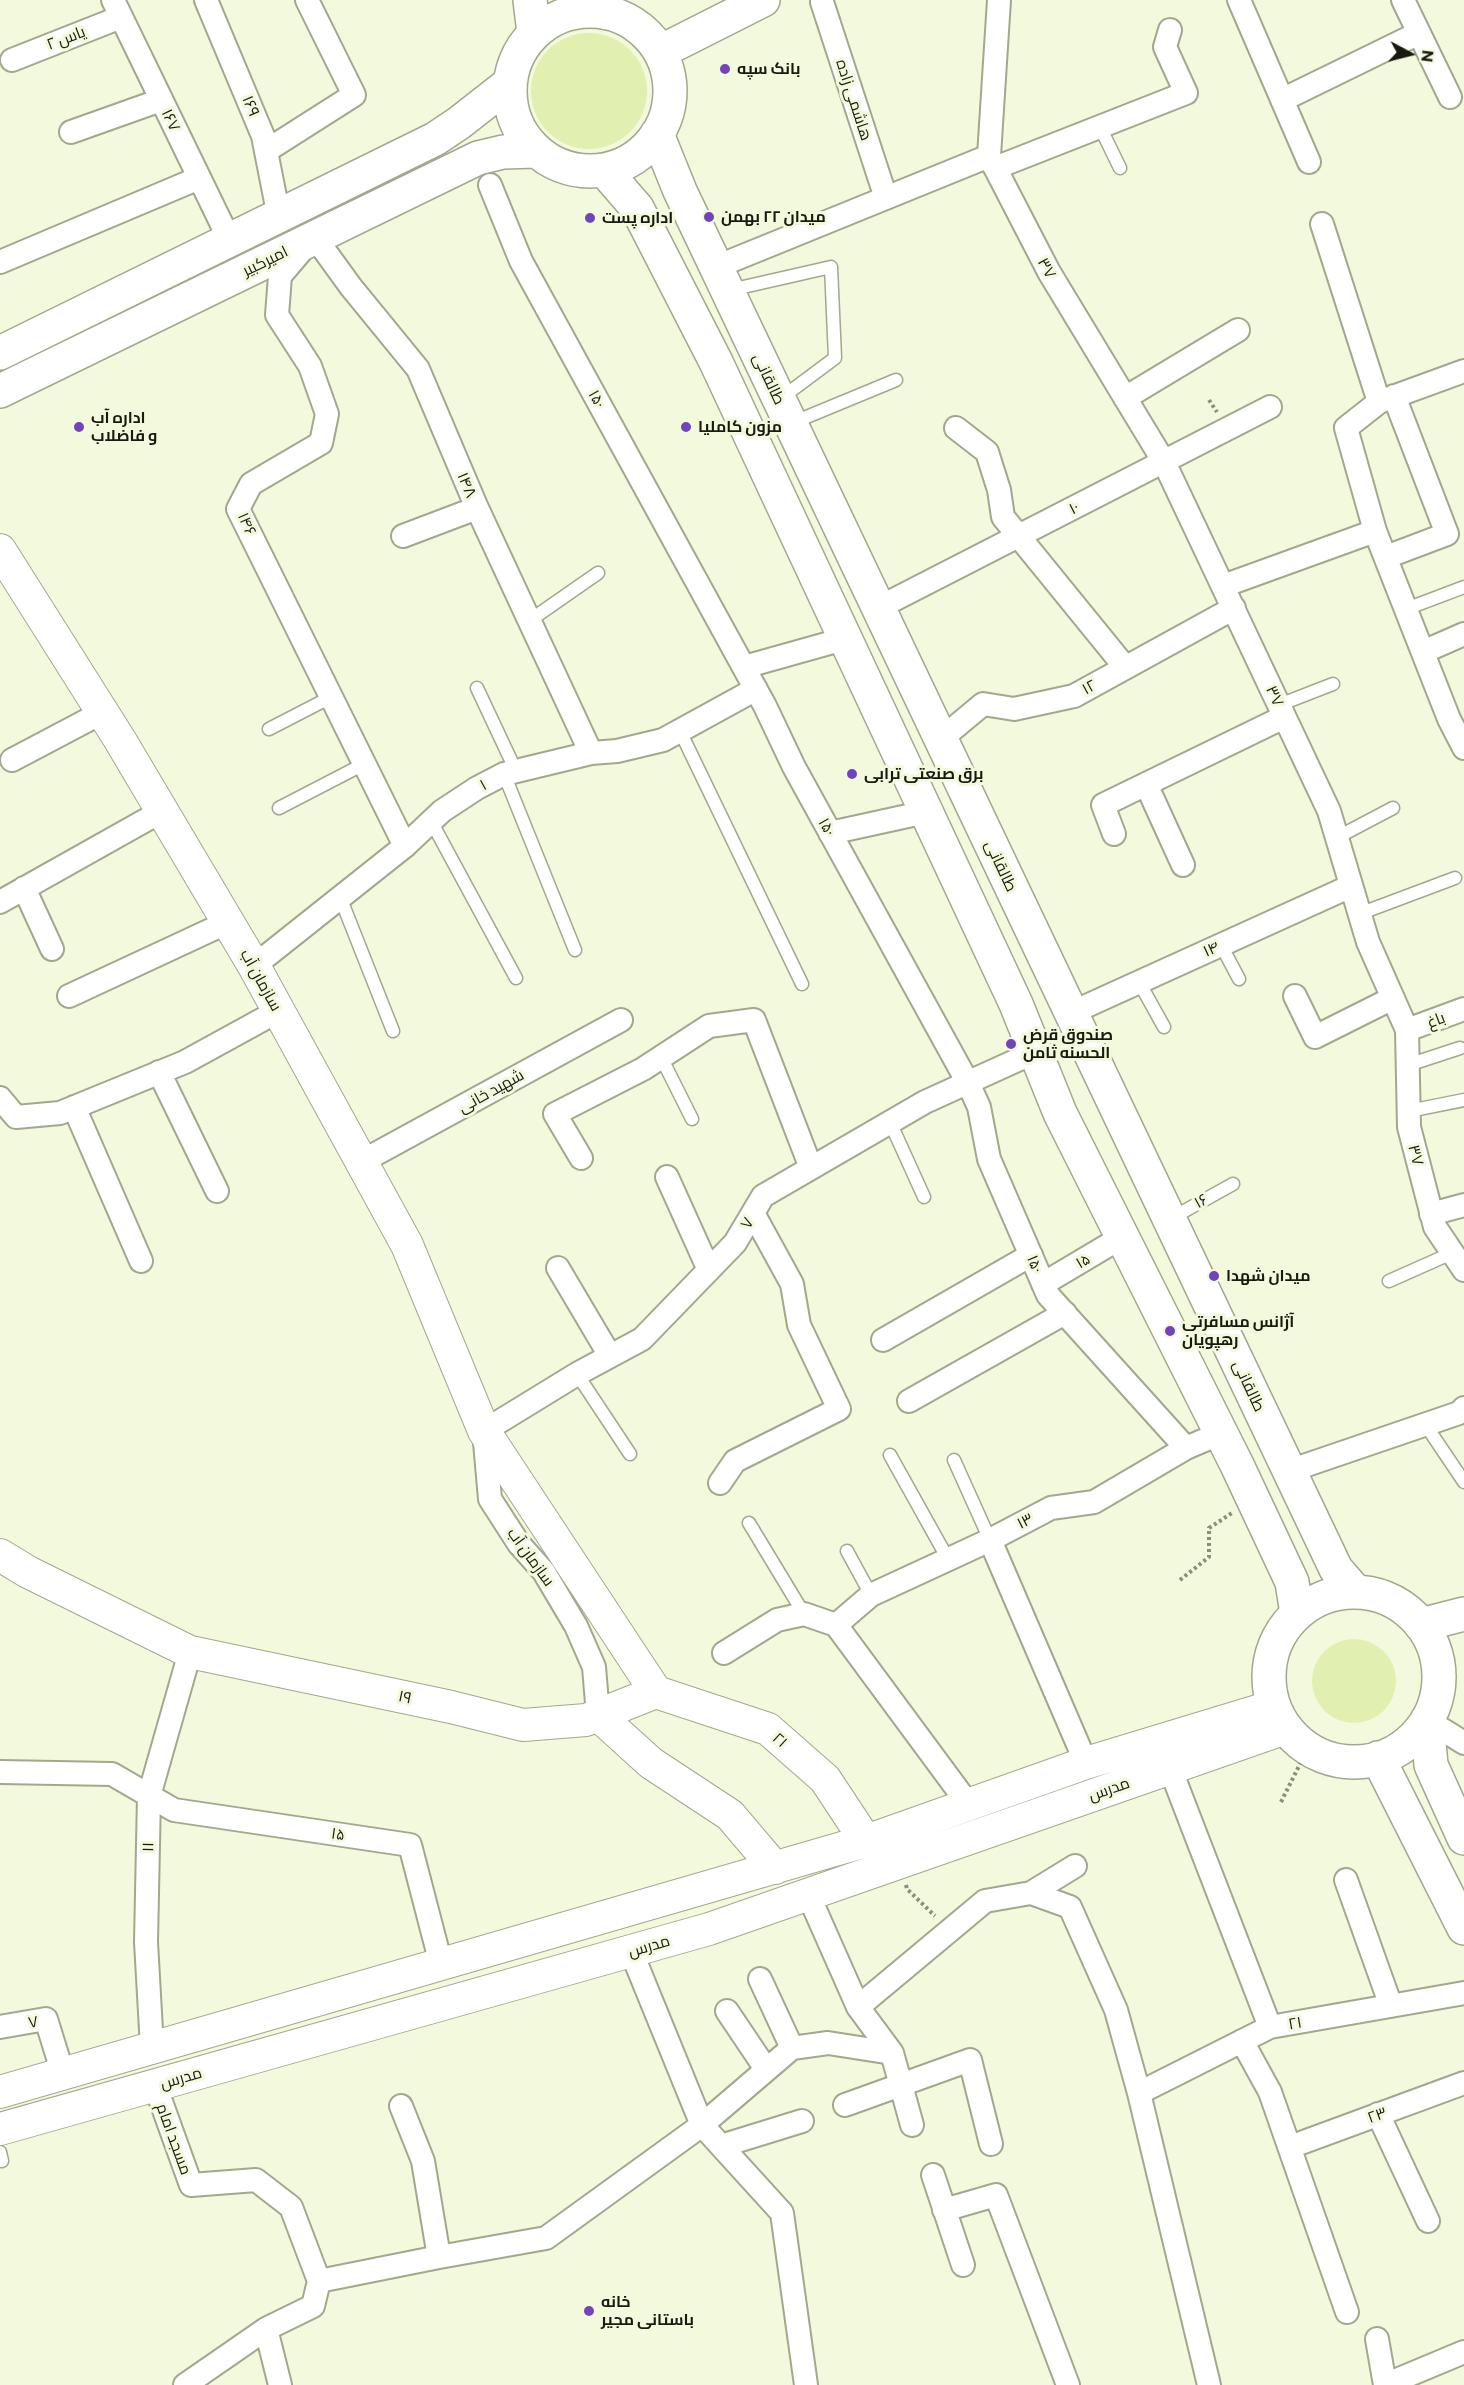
<!DOCTYPE html>
<html>
<head>
<meta charset="utf-8">
<style>
	body { margin:0 }
	#map { position:relative; width:1464px; height:2385px; overflow:hidden; background:#f2f9dc; font-family:Commissioner,sans-serif }
	canvas { display:block }
	.north { position:absolute; left:1380px; top:24px; width:60px; height:60px; -webkit-text-stroke:4px #f2f9dc; paint-order:stroke; rotate:97deg; font-size:16px; font-weight:700; line-height:24px; text-align:center; color:#181a10 }
	.north::after { content:''; display:block; margin:auto; width:21px; height:27px; background:#181a10; clip-path:polygon(50% 0,100% 100%,50% 72%,0 100%) }
</style>
</head>
<body>
<div id="map">
<canvas width="1464" height="2385"></canvas>
<div class="north">N</div>
</div>
<script>
const ctx = document.querySelector('canvas').getContext('2d');
ctx.lineJoin = 'round';
function fill(path, color) {
  ctx.fillStyle = color;
  ctx.fill(path, 'evenodd');
}
function shape(rows) {
  const path = new Path2D();
  for (const r of rows) {
    if (r.length === 3) {
      path.moveTo(r[0] + r[2], r[1]);
      path.arc(r[0], r[1], r[2], 0, 2 * Math.PI);
      continue;
    }
    path.moveTo(r[0], r[1]);
    for (let i = 2; i < r.length; i += 2) path.lineTo(r[i], r[i + 1]);
  }
  return path;
}
function stroke(path, color, width, dash) {
  ctx.strokeStyle = color;
  ctx.lineWidth = width;
  ctx.lineCap = dash ? 'butt' : 'round';
  ctx.setLineDash(dash || []);
  ctx.stroke(path);
}
function drawText(font, color, halo, rows, align = 'center') {
  ctx.font = font + ' Commissioner,Cairo,sans-serif';
  ctx.lineWidth = 6;
  ctx.setLineDash([]);
  ctx.textBaseline = 'middle';
  ctx.strokeStyle = halo;
  ctx.fillStyle = color;
  for (const [text, x, y, turn = 0] of rows) {
    ctx.save();
    ctx.translate(x, y);
    ctx.rotate((+turn || 0) * Math.PI / 180);
    ctx.textAlign = isNaN(turn) ? turn : align;
    if (halo) ctx.strokeText(text, 0, 0);
    ctx.fillText(text, 0, 0);
    ctx.restore();
  }
}
const green = shape([
	[589,91,58],
	[1354,1681,42]
]);
const path = shape([
	[1209,400,1217,412],
	[1180,1580,1209,1557,1209,1528,1232,1513],
	[1281,1802,1308,1748],
	[906,1885,907,1889,935,1916]
]);
const lane = shape([
	[1100,127,1120,168],
	[730,290,831,267,835,358,780,399],
	[792,423,896,380],
	[1406,609,1464,587],
	[529,621,598,573],
	[477,688,516,771],
	[1279,705,1333,684],
	[269,729,331,697],
	[680,731,802,984],
	[504,774,575,950],
	[279,808,364,764],
	[431,821,516,978],
	[1336,838,1393,808],
	[340,897,393,1031],
	[1359,914,1455,878],
	[1221,945,1239,979],
	[1139,982,1164,1027],
	[661,1057,692,1119],
	[1408,1065,1460,1048],
	[1409,1111,1464,1100],
	[890,1122,924,1197],
	[1170,1219,1233,1184],
	[1389,1281,1452,1253],
	[577,1374,630,1454],
	[1425,1424,1464,1482],
	[890,1455,948,1559],
	[954,1460,990,1540],
	[749,1523,804,1614],
	[847,1551,871,1595],
	[0,2152,2,2161]
]);
const street = shape([
	[113,0,230,241],
	[206,0,263,136,279,217],
	[1239,0,1309,162],
	[1403,0,1450,97],
	[822,2,886,198],
	[12,60,121,17],
	[1282,100,1419,33],
	[71,132,161,100],
	[266,151,354,95,307,0],
	[989,156,1049,272,1164,462,1329,811,1368,942,1407,1030,1409,1127,1435,1227,1464,1270],
	[995,168,1186,93,1165,47,1170,30],
	[490,185,521,261,765,706,794,767,968,1083,979,1107,989,1159,1048,1295,1186,1448],
	[1322,224,1379,402],
	[0,262,199,178],
	[716,267,989,156,999,0],
	[1125,398,1238,330],
	[956,428,987,452,999,490,1003,517,1125,667],
	[1375,531,1449,719,1464,748],
	[403,536,477,508],
	[1386,557,1447,534,1394,396],
	[1223,586,1375,531,1346,428,1379,402,1464,371],
	[878,608,1270,407],
	[1423,652,1464,634],
	[744,667,844,639],
	[941,739,983,704,1014,709,1074,696,1234,608],
	[12,760,103,712],
	[1146,784,1183,865],
	[830,833,926,812],
	[1114,834,1103,805,1284,717],
	[405,846,238,509,251,484,321,443,327,414,310,366,277,315,280,276,314,236,351,287,418,369,477,508,591,753],
	[24,888,52,949],
	[0,902,162,811],
	[254,966,405,846,442,811,477,788,504,774,591,753,617,751,663,740,756,689],
	[69,996,228,922],
	[1295,996,1315,1037,1393,998],
	[1071,1013,1351,886],
	[1407,1030,1464,1009],
	[159,1072,217,1191],
	[0,1098,16,1117,60,1113,185,1062,278,1011],
	[74,1107,141,1261],
	[581,1158,555,1114,643,1069,709,1026,754,1020,811,1168],
	[361,1162,621,1020],
	[667,1177,709,1270],
	[1431,1214,1464,1205],
	[558,1268,610,1356],
	[1043,1284,1122,1237],
	[883,1340,1031,1255],
	[909,1401,1065,1313],
	[1289,1471,1459,1413,1464,1408],
	[720,1483,735,1461,839,1409,799,1325,792,1284,753,1213],
	[990,1540,1086,1763],
	[836,1625,871,1595,990,1540,1051,1508,1094,1502,1186,1448,1221,1433],
	[724,1653,777,1620,804,1614,836,1625,969,1805],
	[598,1715,594,1667,576,1626,544,1572,519,1544,490,1499,484,1431,577,1374,642,1339,735,1243,763,1196,925,1102,1035,1052],
	[1427,1720,1464,1743],
	[1170,1768,1270,2027],
	[0,1772,112,1774,174,1810,410,1845,441,1964],
	[1346,1880,1391,2006],
	[1031,1893,1075,1866],
	[808,1894,858,2007,892,2053,912,2125],
	[631,1951,702,2125,782,2213,806,2385],
	[760,1979,792,2048],
	[858,2007,985,1901,1031,1893,1070,1907,1116,2010,1139,2093,1209,2385],
	[727,2011,766,2069],
	[0,2027,46,2019,63,2074],
	[1242,2041,1270,2092,1347,2312],
	[152,2048,146,1942,149,1796,190,1652],
	[155,2085,191,2185,256,2180,291,2207,319,2281],
	[1139,2093,1270,2027,1464,1993],
	[845,2105,970,2060,991,2144],
	[401,2106,423,2161,439,2257],
	[1378,2114,1428,2221],
	[721,2146,802,2121],
	[1290,2147,1464,2083],
	[933,2175,963,2265],
	[944,2210,996,2195,1068,2385],
	[319,2281,439,2257,546,2238,702,2125,792,2048,828,2043,892,2053],
	[266,2329,280,2385],
	[1377,2339,1385,2385],
	[185,2385,266,2329,313,2306,319,2281],
	[1385,2385,1464,2352]
]);
const secondary = shape([
	[0,550,120,740,254,966,407,1245,484,1431,656,1692],
	[0,1555,28,1572,190,1652,451,1707,523,1725,586,1720,656,1692],
	[656,1692,768,1729,825,1779,866,1841],
	[598,1715,651,1763,730,1815,775,1868],
	[0,2092,866,1841,1086,1763,1274,1706],
	[0,2129,709,1929,1286,1728]
]);
const primary = shape([
	[530,0,534,33],
	[590,91,80],
	[660,52,763,0],
	[657,134,680,191,1336,1569,1356,1592],
	[604,170,637,208,716,362,1016,1004,1060,1113,1237,1465,1292,1582,1297,1614],
	[0,353,435,139,459,123,510,83],
	[0,391,478,158,503,152,536,151],
	[1354,1677,85],
	[1421,1625,1464,1614],
	[1427,1720,1431,1765,1464,1838],
	[1378,1758,1464,1928]
]);
const markers = [
	[725,69,6,"#7442ba"],
	[709,217,6,"#7442ba"],
	[590,218,6,"#7442ba"],
	[79,427,6,"#7442ba"],
	[686,427,6,"#7442ba"],
	[852,774,6,"#7442ba"],
	[1011,1044,6,"#7442ba"],
	[1214,1276,6,"#7442ba"],
	[1170,1331,6,"#7442ba"],
	[589,2311,6,"#7442ba"]
];
const streetNames = [
	["یاس ۲",66,38,-21],
	["هاشمی زاده",854,100,72],
	["۱۶۹",251,106,67],
	["۱۶۷",171,120,64],
	["امیرکبیر",265,261,-26],
	["۳۷",1047,268,61],
	["طالقانی",769,379,65],
	["۱۵۰",597,399,61],
	["۱۴۸",467,485,67],
	["۱۰",1074,508,-27],
	["۱۴۶",247,524,66],
	["۱۲",1089,687,-29],
	["۳۷",1275,696,65],
	["۱",483,785,-29],
	["۱۵۰",827,827,61],
	["طالقانی",1001,866,65],
	["۱۴",1211,949,-25],
	["سازمان آب",261,980,61],
	["باغ",1436,1020,-21],
	["شهید خانی",491,1091,-29],
	["۳۷",1416,1155,76],
	["۱۶",1201,1201,-29],
	["۷",747,1223,-59],
	["۱۵",1083,1261,-30],
	["۱۵۰",1035,1264,67],
	["طالقانی",1249,1386,65],
	["۱۳",1025,1521,-27],
	["سازمان آب",531,1557,54],
	["۱۹",405,1697,12],
	["۲۱",780,1740,42],
	["مدرس",1109,1789,-19],
	["۱۵",338,1834,8],
	["۱۱",148,1847,-89],
	["مدرس",649,1946,-16],
	["۷",33,2022,-9],
	["۲۱",1295,2023,-10],
	["مدرس",181,2078,-16],
	["۲۳",1377,2115,-20],
	["مسجد امام",174,2139,70]
];
const poiNames = [
	["بانک سپه",737,69],
	["میدان ۲۲ بهمن",721,217],
	["اداره پست",602,218],
	["اداره آب",91,418],
	["و فاضلاب",91,436],
	["مزون کاملیا",698,427],
	["برق صنعتی ترابی",864,774],
	["صندوق قرض",1023,1035],
	["الحسنه ثامن",1023,1053],
	["میدان شهدا",1226,1276],
	["آژانس مسافرتی",1182,1322],
	["رهپویان",1182,1340],
	["خانه",601,2302],
	["باستانی مجیر",601,2320]
];
fill(green, '#e1f0b0');
stroke(lane, '#a2a88d', 15);
stroke(street, '#a2a88d', 26);
stroke(secondary, '#a2a88d', 34);
stroke(primary, '#a2a88d', 36);
stroke(path, '#8a8e7a', 4, [3, 3]);
stroke(lane, '#fff', 12);
stroke(street, '#fff', 22);
stroke(secondary, '#fff', 32);
stroke(primary, '#fff', 33);
for (const [x, y, r, color] of markers) {
  const dot = new Path2D();
  dot.arc(x, y, r, 0, 2 * Math.PI);
  ctx.fillStyle = color;
  ctx.fill(dot);
  stroke(dot, '#f2f9dc', 2);
}
drawText('16px', '#181a10', '#f2f9dc', streetNames);
drawText('bold 16px', '#181a10', '#f2f9dc', poiNames, 'left');
</script>
</body>
</html>
